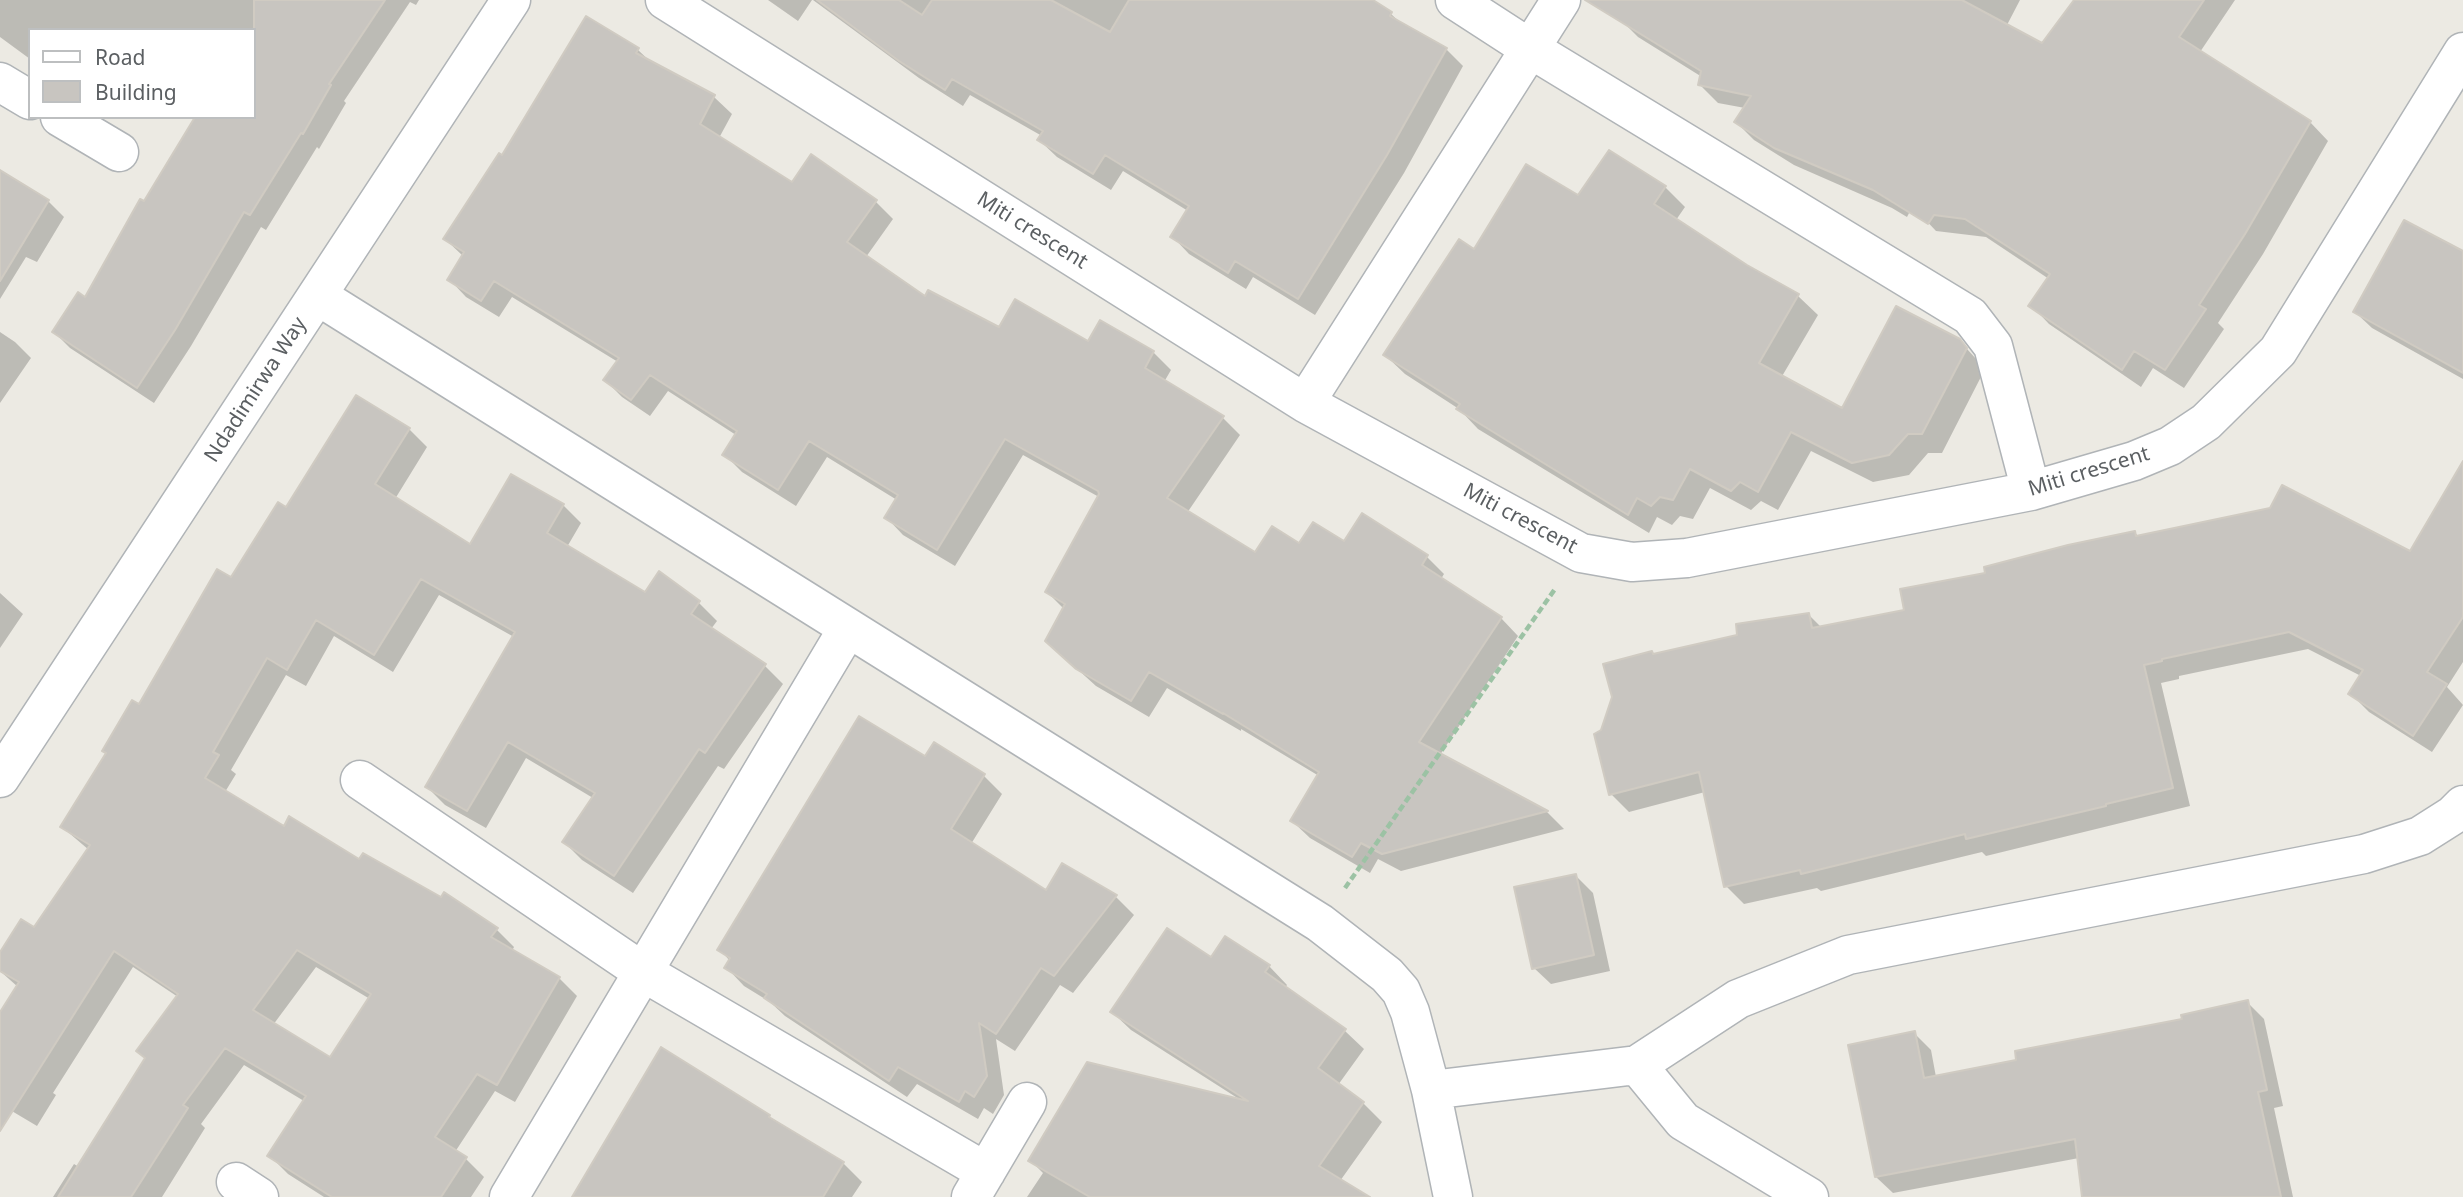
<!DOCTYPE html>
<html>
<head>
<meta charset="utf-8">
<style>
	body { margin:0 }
	#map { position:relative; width:2463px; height:1197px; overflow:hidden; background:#eceae3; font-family:"Noto Sans",sans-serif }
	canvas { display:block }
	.legend { position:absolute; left:28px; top:28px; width:228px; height:91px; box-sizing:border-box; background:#fff; border:2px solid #bdbfc0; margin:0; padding:9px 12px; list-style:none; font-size:21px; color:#5b5f62 }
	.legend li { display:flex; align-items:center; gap:14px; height:35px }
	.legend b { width:35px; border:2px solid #bdbfc0 }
</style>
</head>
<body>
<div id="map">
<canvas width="2463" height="1197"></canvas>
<ul class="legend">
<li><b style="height:9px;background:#fff"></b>Road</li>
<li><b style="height:19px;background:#c8c5c0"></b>Building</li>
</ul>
</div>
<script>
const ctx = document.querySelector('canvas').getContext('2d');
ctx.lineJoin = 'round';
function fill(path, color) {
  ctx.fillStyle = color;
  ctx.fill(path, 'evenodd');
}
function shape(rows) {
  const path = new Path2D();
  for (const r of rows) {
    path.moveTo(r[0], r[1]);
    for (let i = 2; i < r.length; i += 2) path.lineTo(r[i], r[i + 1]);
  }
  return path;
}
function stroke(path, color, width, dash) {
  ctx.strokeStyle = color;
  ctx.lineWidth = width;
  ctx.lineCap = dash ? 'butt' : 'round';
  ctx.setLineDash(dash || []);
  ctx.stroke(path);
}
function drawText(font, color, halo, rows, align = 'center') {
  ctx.font = font + ' "Noto Sans",sans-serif';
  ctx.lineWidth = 5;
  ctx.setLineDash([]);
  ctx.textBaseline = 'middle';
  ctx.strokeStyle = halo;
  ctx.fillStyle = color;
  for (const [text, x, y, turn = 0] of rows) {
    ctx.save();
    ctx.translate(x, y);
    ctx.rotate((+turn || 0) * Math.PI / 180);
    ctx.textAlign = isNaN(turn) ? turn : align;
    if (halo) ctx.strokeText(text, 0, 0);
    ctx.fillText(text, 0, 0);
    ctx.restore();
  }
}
const shadow = shape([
	[0,0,419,0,416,5,410,2,344,101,346,103,319,149,317,147,266,230,261,227,191,346,154,403,70,348,54,332,85,299,145,204,254,117,254,30,30,30,30,59,0,37],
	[768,0,812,0,798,21],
	[813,0,1369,0,1391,14,1403,25,1446,49,1463,66,1404,173,1315,315,1253,277,1246,289,1189,254,1172,236,1188,211,1123,171,1111,190,1057,157,1039,140,1042,136,970,95,963,106,919,78],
	[1629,0,2020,0,1907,217,1892,208,1794,165,1754,140,1736,122,1745,108,1718,103,1700,85,1702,77,1638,37,1620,19],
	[2076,0,2235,0,2200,52,2310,122,2328,141,2263,254,2218,323,2224,329,2184,388,2153,368,2141,387,2049,324,2031,305,2049,279,1986,237,1936,231,1918,212],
	[587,19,638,50,653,64,714,97,732,114,719,138,792,184,811,157,876,202,893,219,866,257,926,298,999,329,1153,352,1171,370,1164,382,1223,418,1240,435,1187,513,1255,555,1300,545,1345,544,1427,557,1444,574,1441,579,1501,618,1518,636,1440,755,1547,812,1564,829,1401,871,1378,859,1370,873,1310,838,1292,821,1319,776,1241,729,1241,731,1167,688,1149,717,1096,686,1065,658,1064,609,1047,592,1099,497,1023,455,955,566,903,535,886,517,897,500,827,457,796,506,742,472,724,454,736,435,668,391,650,416,622,397,605,380,618,362,512,297,499,317,466,297,449,279,463,256,445,239,502,157],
	[0,172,48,201,64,217,37,262,26,257,0,299],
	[1665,187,1685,207,1676,220,1746,266,1798,296,1818,315,1781,378,1843,411,1959,340,1985,369,1942,453,1928,453,1909,475,1873,482,1811,451,1778,510,1761,501,1751,510,1710,488,1693,519,1680,516,1672,525,1657,517,1649,533,1478,429,1459,409,1405,374,1385,355,1475,251,1579,198],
	[2463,253,2463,379,2372,328,2355,312],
	[0,332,15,342,31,358,0,403],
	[409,429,427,447,395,499,470,546,563,505,581,523,567,547,645,594,660,574,699,603,717,621,711,629,765,666,783,684,724,769,718,766,633,893,582,860,564,842,593,798,526,758,486,828,445,805,427,787,514,637,439,595,393,672,334,636,306,686,286,675,231,770,236,774,225,792,284,828,360,861,496,929,514,947,512,951,559,978,577,996,515,1102,495,1091,455,1152,466,1159,484,1177,471,1197,324,1197,288,1174,270,1156,304,1101,244,1065,201,1124,205,1128,162,1197,53,1197,74,1164,79,1167,146,1059,138,1051,178,997,133,967,53,1093,56,1095,37,1126,0,1104,0,1016,18,987,0,971,0,955,35,929,89,850,62,827,139,707,231,579,287,509],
	[316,967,370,999,331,1060,273,1025],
	[2463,464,2463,662,2447,687,2463,705,2432,752,2369,712,2351,694,2361,676,2308,649,2179,676,2179,679,2161,683,2190,806,1986,856,1982,852,1821,891,1817,888,1744,904,1726,886,1705,792,1629,812,1611,794,1603,732,1655,656,1739,636,1809,615,1822,628,1906,612,1987,574,2135,533,2139,537,2410,554],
	[0,593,23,614,0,648],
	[925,758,984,776,1002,794,971,844,1047,892,1062,866,1116,897,1134,915,1073,993,1060,985,1015,1051,996,1039,1004,1095,993,1114,984,1108,978,1119,917,1084,907,1097,785,1016,770,1002,744,986,726,967,730,961,720,950],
	[1576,876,1593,893,1610,971,1551,984,1534,968],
	[1212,960,1269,966,1287,985,1285,988,1345,1031,1364,1049,1338,1085,1363,1103,1382,1122,1340,1181,1355,1197,1027,1197,1043,1173,1031,1161,1239,1099,1131,1030,1112,1012],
	[2247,1002,2264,1019,2283,1106,2274,1108,2293,1197,2084,1197,2079,1158,1893,1193,1876,1177,1914,1033,1931,1050,1936,1077,2019,1061,2184,1021],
	[662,1049,843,1163,862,1182,852,1197,574,1197]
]);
const building = shape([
	[254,0,385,0,329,84,331,85,303,134,301,133,250,215,244,212,175,330,137,388,52,332,78,292,85,297,140,199,144,201,195,117,254,117,254,0],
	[817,0,899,0,922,15,932,0,1051,0,1110,32,1129,0,1373,0,1392,12,1390,16,1447,48,1387,155,1298,299,1235,261,1228,273,1170,237,1189,206,1105,155,1093,174,1037,140,1043,131,952,79,945,90,899,61,817,0],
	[1585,0,1962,0,2042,43,2074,0,2204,0,2179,37,2311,121,2245,234,2199,305,2206,309,2165,370,2134,351,2122,370,2028,306,2050,274,1965,219,1934,215,1928,224,1873,190,1774,148,1734,122,1751,96,1698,85,1701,71,1585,0],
	[586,16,639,48,636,53,715,95,700,124,792,182,811,154,877,200,847,242,925,296,928,290,999,327,1015,299,1088,341,1100,320,1154,351,1145,368,1224,416,1167,498,1255,552,1272,526,1299,543,1313,522,1344,541,1362,513,1428,555,1422,565,1502,617,1419,742,1548,811,1382,854,1361,843,1352,857,1290,821,1319,772,1223,713,1223,714,1149,672,1131,701,1076,669,1045,641,1065,604,1045,592,1099,494,1098,491,1005,439,937,550,884,518,898,495,809,441,778,490,722,455,737,431,650,375,631,400,603,380,619,358,494,281,481,301,447,280,464,252,443,239,499,153,502,155,586,16],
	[1609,150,1666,186,1654,204,1747,265,1799,294,1759,363,1842,408,1896,306,1960,339,1967,348,1922,434,1908,434,1889,455,1852,463,1791,432,1758,492,1740,482,1731,491,1690,469,1673,500,1660,497,1651,506,1637,498,1628,515,1456,409,1460,404,1383,355,1459,239,1474,249,1526,164,1578,195,1609,150],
	[0,170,49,200,0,281,0,170],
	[2404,220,2463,251,2463,373,2353,312,2404,220],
	[356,395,410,428,375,484,470,544,511,474,564,504,547,533,645,592,659,571,700,601,691,614,766,664,705,753,699,749,614,876,562,842,595,793,508,742,467,811,425,787,515,632,421,579,374,655,316,620,287,670,267,658,213,752,219,755,205,778,284,826,289,816,359,859,363,853,441,897,444,892,498,928,491,937,560,977,497,1085,477,1074,435,1137,467,1157,441,1197,332,1197,267,1156,306,1096,225,1048,183,1105,188,1108,131,1197,58,1197,145,1058,136,1051,178,994,114,951,0,1131,0,1012,19,982,0,971,0,952,21,919,34,927,90,845,60,827,106,753,102,751,132,700,139,704,217,569,231,577,278,502,286,507,356,395],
	[297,950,371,994,330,1057,253,1010,297,950],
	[2463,461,2463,617,2427,672,2447,684,2413,736,2348,694,2363,670,2289,632,2162,659,2162,661,2144,665,2173,788,2106,804,2106,806,1966,839,1965,834,1801,874,1800,870,1724,887,1699,772,1609,795,1594,734,1601,730,1612,697,1603,664,1652,651,1653,654,1737,635,1736,624,1809,613,1812,628,1904,610,1900,589,1985,573,1984,567,2068,545,2135,531,2136,536,2270,508,2282,485,2410,551,2463,461],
	[859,716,925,756,934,742,985,774,951,829,1046,890,1062,863,1117,895,1054,976,1041,968,996,1034,979,1023,987,1076,974,1097,965,1091,959,1102,898,1067,889,1081,764,998,767,994,724,968,730,958,717,950,859,716],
	[1576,874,1594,955,1532,969,1514,887,1576,874],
	[1167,928,1211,957,1225,936,1270,965,1265,972,1346,1029,1318,1068,1364,1102,1319,1166,1370,1197,1090,1197,1028,1161,1087,1062,1248,1101,1110,1012,1167,928],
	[2248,1000,2267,1090,2258,1092,2281,1197,2082,1197,2075,1139,1875,1177,1848,1045,1915,1031,1924,1078,2016,1060,2015,1051,2182,1019,2181,1015,2248,1000],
	[661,1047,770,1115,769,1117,844,1162,823,1197,572,1197,661,1047]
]);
const path = shape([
	[1345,888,1555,589]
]);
const minor = shape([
	[665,0,1305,403,1581,553,1632,562,1687,558,2031,491,2134,461,2170,446,2206,422,2278,351,2463,52],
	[1455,0,1529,48,1970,316,1993,346,2031,491],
	[0,82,30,100],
	[60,117,119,152],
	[318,296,1320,923,1387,975,1401,991,1410,1012,1431,1090,1453,1197],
	[1305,403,1561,0],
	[0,778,511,0],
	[360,780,643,972,986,1172],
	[1637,1065,1683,1121,1809,1197],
	[1431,1090,1637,1065,1738,999,1848,955,2364,854,2420,836,2453,815,2463,805],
	[236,1182,259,1197],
	[509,1197,848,628],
	[971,1197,1027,1102]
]);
const streetNames = [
	["Miti crescent",1032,231,32],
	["Ndadimirwa Way",256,390,-57],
	["Miti crescent",2089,472,-17],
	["Miti crescent",1520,519,28]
];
fill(shadow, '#0003');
fill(building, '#c8c5c0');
stroke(building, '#d0cbc2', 2);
stroke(minor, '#b0b4b7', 41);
stroke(path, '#9cc2a4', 4.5, [7, 3.5]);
stroke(minor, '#fff', 38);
drawText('21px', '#5b5f62', '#fff', streetNames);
</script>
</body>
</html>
